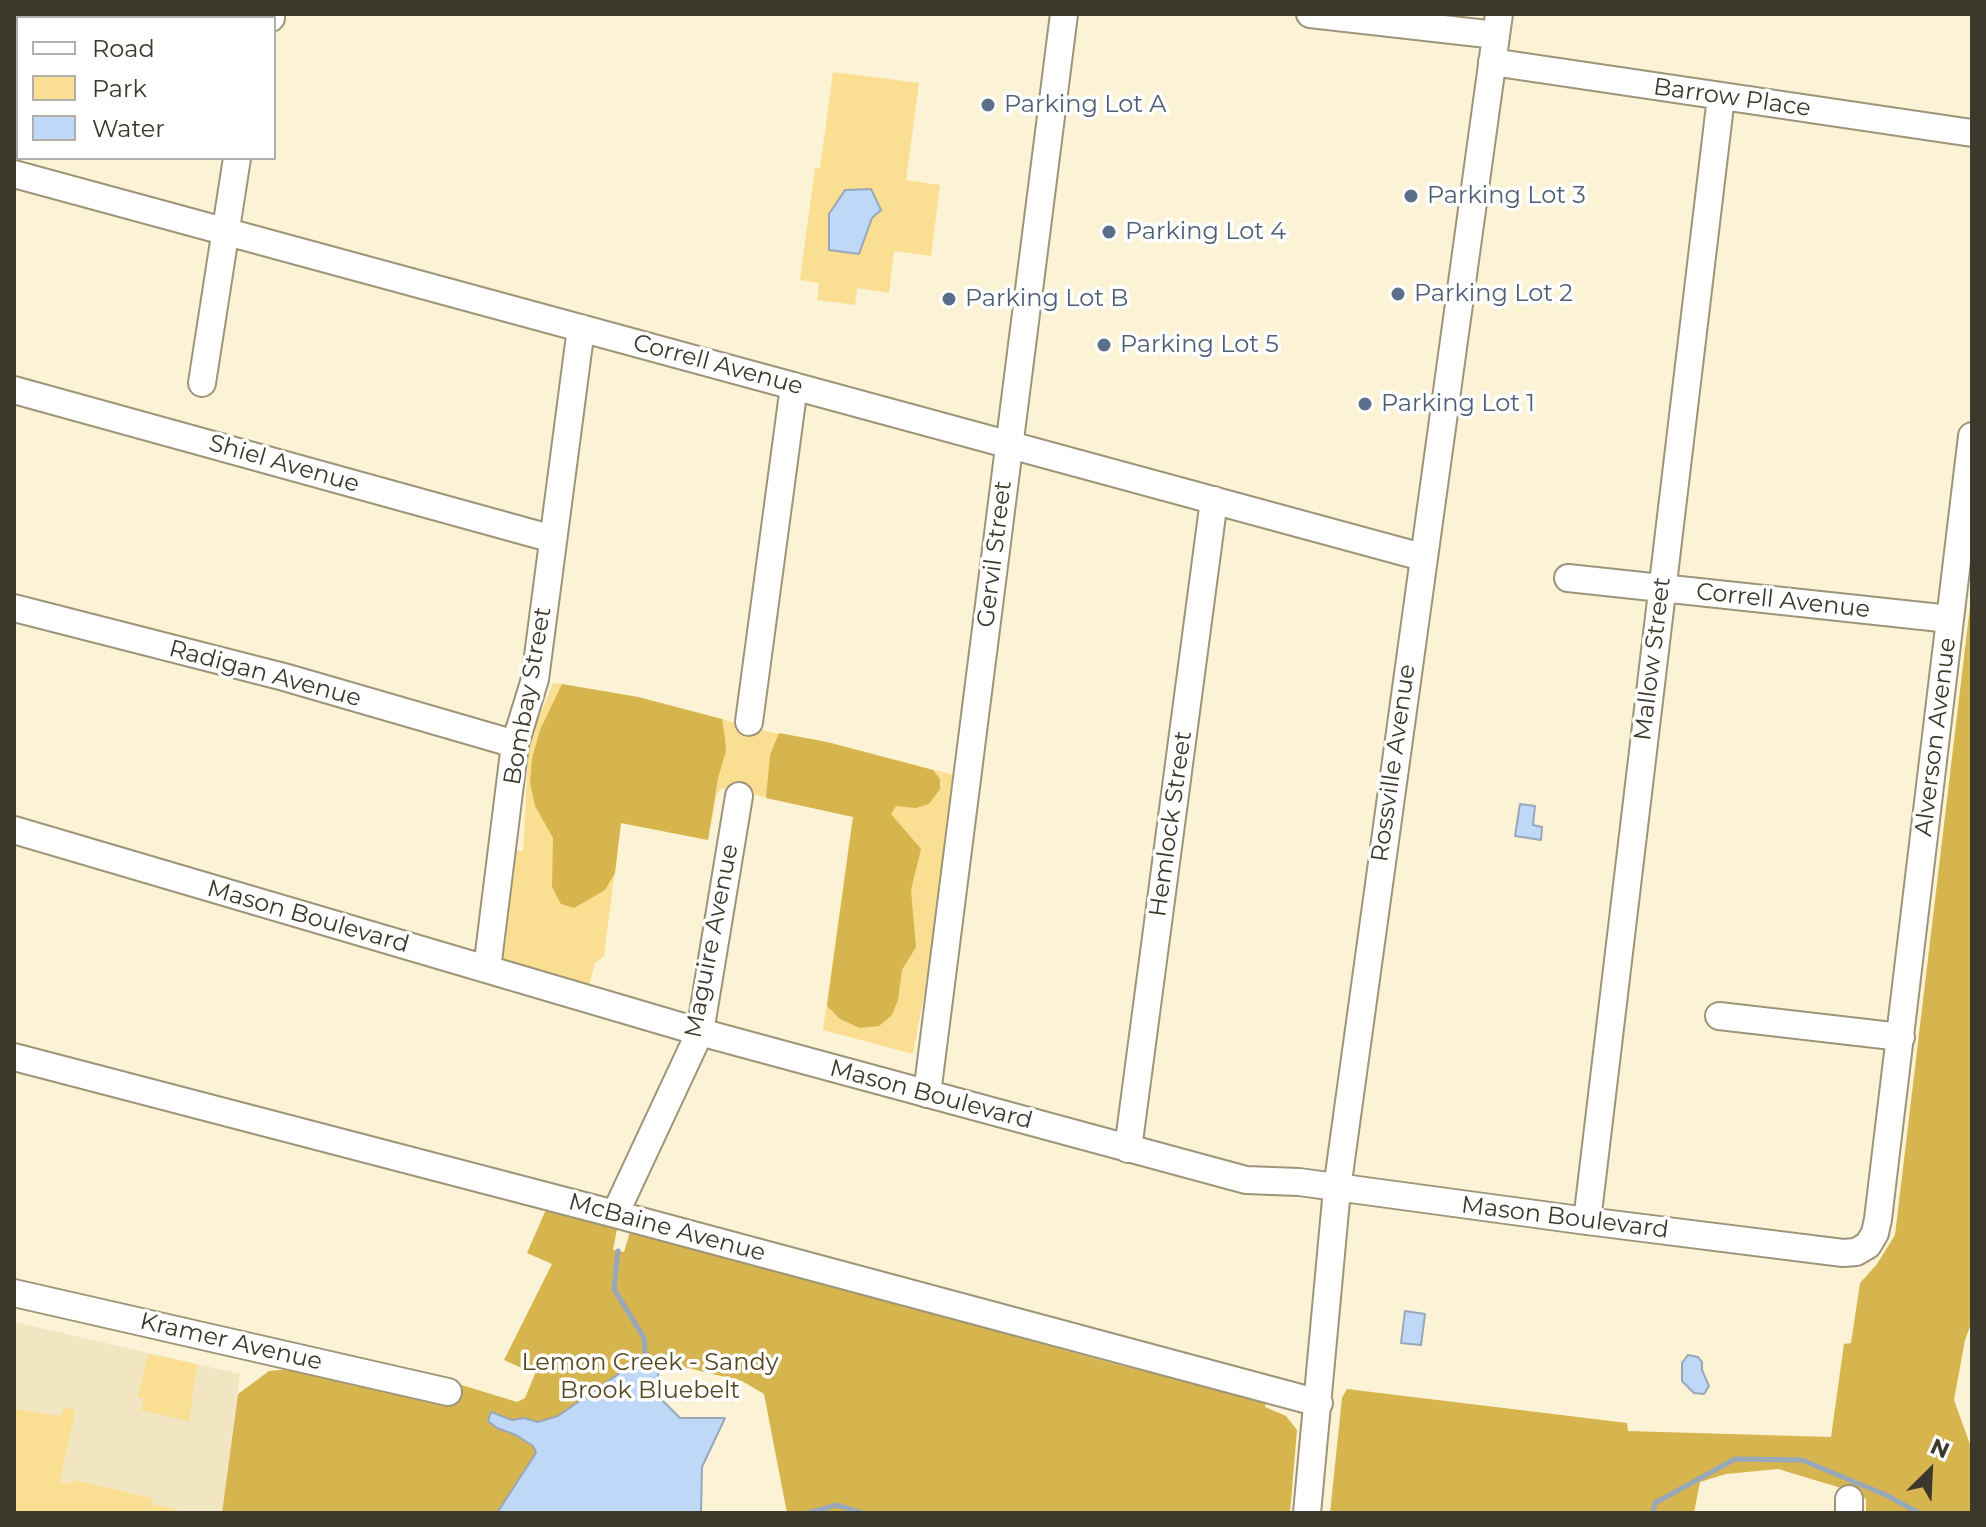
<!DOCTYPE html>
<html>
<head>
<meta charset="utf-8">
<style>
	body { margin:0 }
	#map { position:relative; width:1986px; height:1527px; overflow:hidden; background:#fcf2d5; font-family:Montserrat,sans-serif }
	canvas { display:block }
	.frame { position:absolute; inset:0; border:16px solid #3c382c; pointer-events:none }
	.legend { position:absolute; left:16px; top:16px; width:260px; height:144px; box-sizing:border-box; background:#fff; border:2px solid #b1afab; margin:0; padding:10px 14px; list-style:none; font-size:24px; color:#3c382c }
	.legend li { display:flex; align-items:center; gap:16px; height:40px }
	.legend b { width:40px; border:2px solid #b1afab }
	.north { position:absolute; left:1890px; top:1431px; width:80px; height:80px; -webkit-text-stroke:6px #fff; paint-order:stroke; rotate:24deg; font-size:22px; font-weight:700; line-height:32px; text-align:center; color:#3c382c }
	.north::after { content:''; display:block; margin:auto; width:28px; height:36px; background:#3c382c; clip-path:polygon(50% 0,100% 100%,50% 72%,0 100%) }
</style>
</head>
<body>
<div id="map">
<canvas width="1986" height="1527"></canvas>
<div class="frame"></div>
<ul class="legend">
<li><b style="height:10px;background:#fff"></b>Road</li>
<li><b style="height:22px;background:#fadf92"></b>Park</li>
<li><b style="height:22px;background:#bfd8f7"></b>Water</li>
</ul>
<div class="north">N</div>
</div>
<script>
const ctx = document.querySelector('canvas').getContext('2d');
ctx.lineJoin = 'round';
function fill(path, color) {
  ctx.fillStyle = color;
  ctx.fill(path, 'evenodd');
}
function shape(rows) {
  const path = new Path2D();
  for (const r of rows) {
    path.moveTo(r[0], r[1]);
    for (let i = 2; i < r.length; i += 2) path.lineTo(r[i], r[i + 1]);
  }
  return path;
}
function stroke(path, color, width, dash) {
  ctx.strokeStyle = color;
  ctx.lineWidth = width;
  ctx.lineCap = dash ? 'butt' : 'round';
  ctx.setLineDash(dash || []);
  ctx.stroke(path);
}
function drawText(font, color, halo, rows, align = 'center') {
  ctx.font = font + ' Montserrat,sans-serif';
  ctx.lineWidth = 7;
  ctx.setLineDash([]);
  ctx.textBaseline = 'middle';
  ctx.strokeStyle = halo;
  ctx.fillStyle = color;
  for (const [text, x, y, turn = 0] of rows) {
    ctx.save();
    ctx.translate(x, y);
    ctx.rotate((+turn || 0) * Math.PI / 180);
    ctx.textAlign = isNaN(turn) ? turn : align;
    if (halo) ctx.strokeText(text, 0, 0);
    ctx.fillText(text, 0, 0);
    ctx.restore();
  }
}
const built = shape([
	[14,1322,240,1374,222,1513,14,1513]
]);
const green = shape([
	[833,72,919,83,906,180,940,185,931,256,894,251,889,293,857,288,855,305,817,300,819,283,800,280,815,168,820,168],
	[553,683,638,697,774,733,827,742,954,775,936,931,913,1054,823,1030,853,816,722,788,717,793,708,840,621,823,604,956,595,963,589,986,501,963,512,850,523,851,529,742],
	[148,1354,197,1364,189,1421,141,1410,144,1399,138,1397],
	[64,1408,75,1410,60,1482,72,1484,74,1480,152,1498,151,1504,179,1510,178,1513,14,1513,14,1409,61,1416]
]);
const forest = shape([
	[1972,590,1972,1321,1965,1340,1954,1400,1972,1450,1972,1513,1866,1513,1866,1499,1851,1491,1778,1469,1726,1474,1700,1482,1694,1513,1330,1513,1342,1398,1347,1389,1627,1423,1628,1431,1831,1437,1844,1344,1851,1343,1860,1283,1877,1264,1895,1235],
	[562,684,638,697,722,719,725,738,726,751,718,778,708,840,621,823,615,873,605,890,574,908,561,904,552,887,553,838,535,806,530,783,532,759,540,730],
	[779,733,827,742,933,770,940,779,940,789,929,804,916,808,896,806,891,814,921,849,911,890,916,947,902,970,898,1000,892,1015,879,1026,860,1028,840,1019,827,1006,853,817,766,798,770,755],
	[548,1205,617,1229,613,1250,624,1252,630,1232,665,1240,1111,1363,1266,1402,1265,1407,1286,1416,1297,1430,1290,1513,787,1513,764,1394,742,1381,659,1361,637,1361,558,1416,538,1422,524,1418,512,1420,491,1413,497,1428,516,1435,533,1446,536,1453,497,1513,222,1513,238,1394,269,1371,290,1369,443,1406,452,1382,517,1402,525,1398,535,1374,504,1360,552,1264,527,1253]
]);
const water = shape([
	[871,189,881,210,872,218,859,254,829,250,829,214,845,190,871,189],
	[1520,804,1535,806,1533,825,1542,827,1541,840,1515,836,1520,804],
	[1405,1311,1425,1314,1421,1345,1401,1343,1405,1311],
	[1688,1355,1698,1357,1702,1362,1702,1370,1709,1386,1704,1394,1694,1393,1682,1381,1682,1363,1688,1355],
	[637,1361,659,1361,657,1395,680,1418,725,1418,702,1467,701,1513,497,1513,536,1453,533,1446,516,1435,497,1428,488,1421,491,1412,512,1420,524,1418,538,1422,558,1416,637,1361]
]);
const stream = shape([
	[618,1251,614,1289,644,1338,646,1365],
	[808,1513,837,1505,862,1513],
	[1653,1513,1655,1503,1735,1459,1802,1460,1886,1495,1919,1513]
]);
const minor = shape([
	[1310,14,1496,35],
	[28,18,29,14],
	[271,18,271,14],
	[1492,62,1972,133],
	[14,116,18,89],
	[14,174,1422,557],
	[202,383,237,158],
	[14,390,553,539],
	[1568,578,1950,619],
	[14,608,284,677,515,744],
	[749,722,794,386],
	[14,830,700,1032,1246,1180,1299,1182,1587,1221,1843,1253,1856,1252,1868,1245,1875,1233,1878,1219,1972,436],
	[487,969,515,744,535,679,581,328],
	[1719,1016,1901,1037],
	[14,1057,615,1214,1319,1403],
	[927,1094,1064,14],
	[1128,1149,1214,500],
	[615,1214,700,1032,739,796],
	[1587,1221,1721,97],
	[14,1293,448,1392],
	[1849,1499,1849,1513],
	[1307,1513,1337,1189,1499,14]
]);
const markers = [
	[988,105,8,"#5c6f8a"],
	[1411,196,8,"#5c6f8a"],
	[1109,232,8,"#5c6f8a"],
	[1398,294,8,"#5c6f8a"],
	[949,299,8,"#5c6f8a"],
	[1104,345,8,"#5c6f8a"],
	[1365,404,8,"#5c6f8a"]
];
const streetNames = [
	["Barrow Place",1732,98,8],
	["Correll Avenue",718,365,15],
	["Shiel Avenue",284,464,16],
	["Gervil Street",995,554,-83],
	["Correll Avenue",1783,601,6],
	["Mallow Street",1653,659,-83],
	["Radigan Avenue",265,674,15],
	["Bombay Street",528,696,-80],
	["Alverson Avenue",1936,737,-83],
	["Rossville Avenue",1394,763,-82],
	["Hemlock Street",1171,824,-82],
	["Mason Boulevard",308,917,16],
	["Maguire Avenue",712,941,-79],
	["Mason Boulevard",931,1095,15],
	["Mason Boulevard",1565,1218,7],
	["McBaine Avenue",667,1228,15],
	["Kramer Avenue",231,1342,13]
];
const serviceNames = [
	["Parking Lot A",1004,105],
	["Parking Lot 3",1427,196],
	["Parking Lot 4",1125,232],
	["Parking Lot 2",1414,294],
	["Parking Lot B",965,299],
	["Parking Lot 5",1120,345],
	["Parking Lot 1",1381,404]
];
const parkNames = [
	["Lemon Creek - Sandy",650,1363],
	["Brook Bluebelt",650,1391]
];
fill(built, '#f2e5c1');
fill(green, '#fadf92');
fill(forest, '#d6b44e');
fill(water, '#bfd8f7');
stroke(water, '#98a8ba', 2);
stroke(stream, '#98a8ba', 5);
stroke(minor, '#9e9479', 30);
stroke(minor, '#fff', 26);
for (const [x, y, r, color] of markers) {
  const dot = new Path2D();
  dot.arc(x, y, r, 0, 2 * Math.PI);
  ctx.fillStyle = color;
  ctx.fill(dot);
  stroke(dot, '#fff', 3);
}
drawText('24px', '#3c382c', '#fff', streetNames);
drawText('24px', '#4e5e75', '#fff', serviceNames, 'left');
drawText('24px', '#57491f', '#fff', parkNames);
</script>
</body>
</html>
